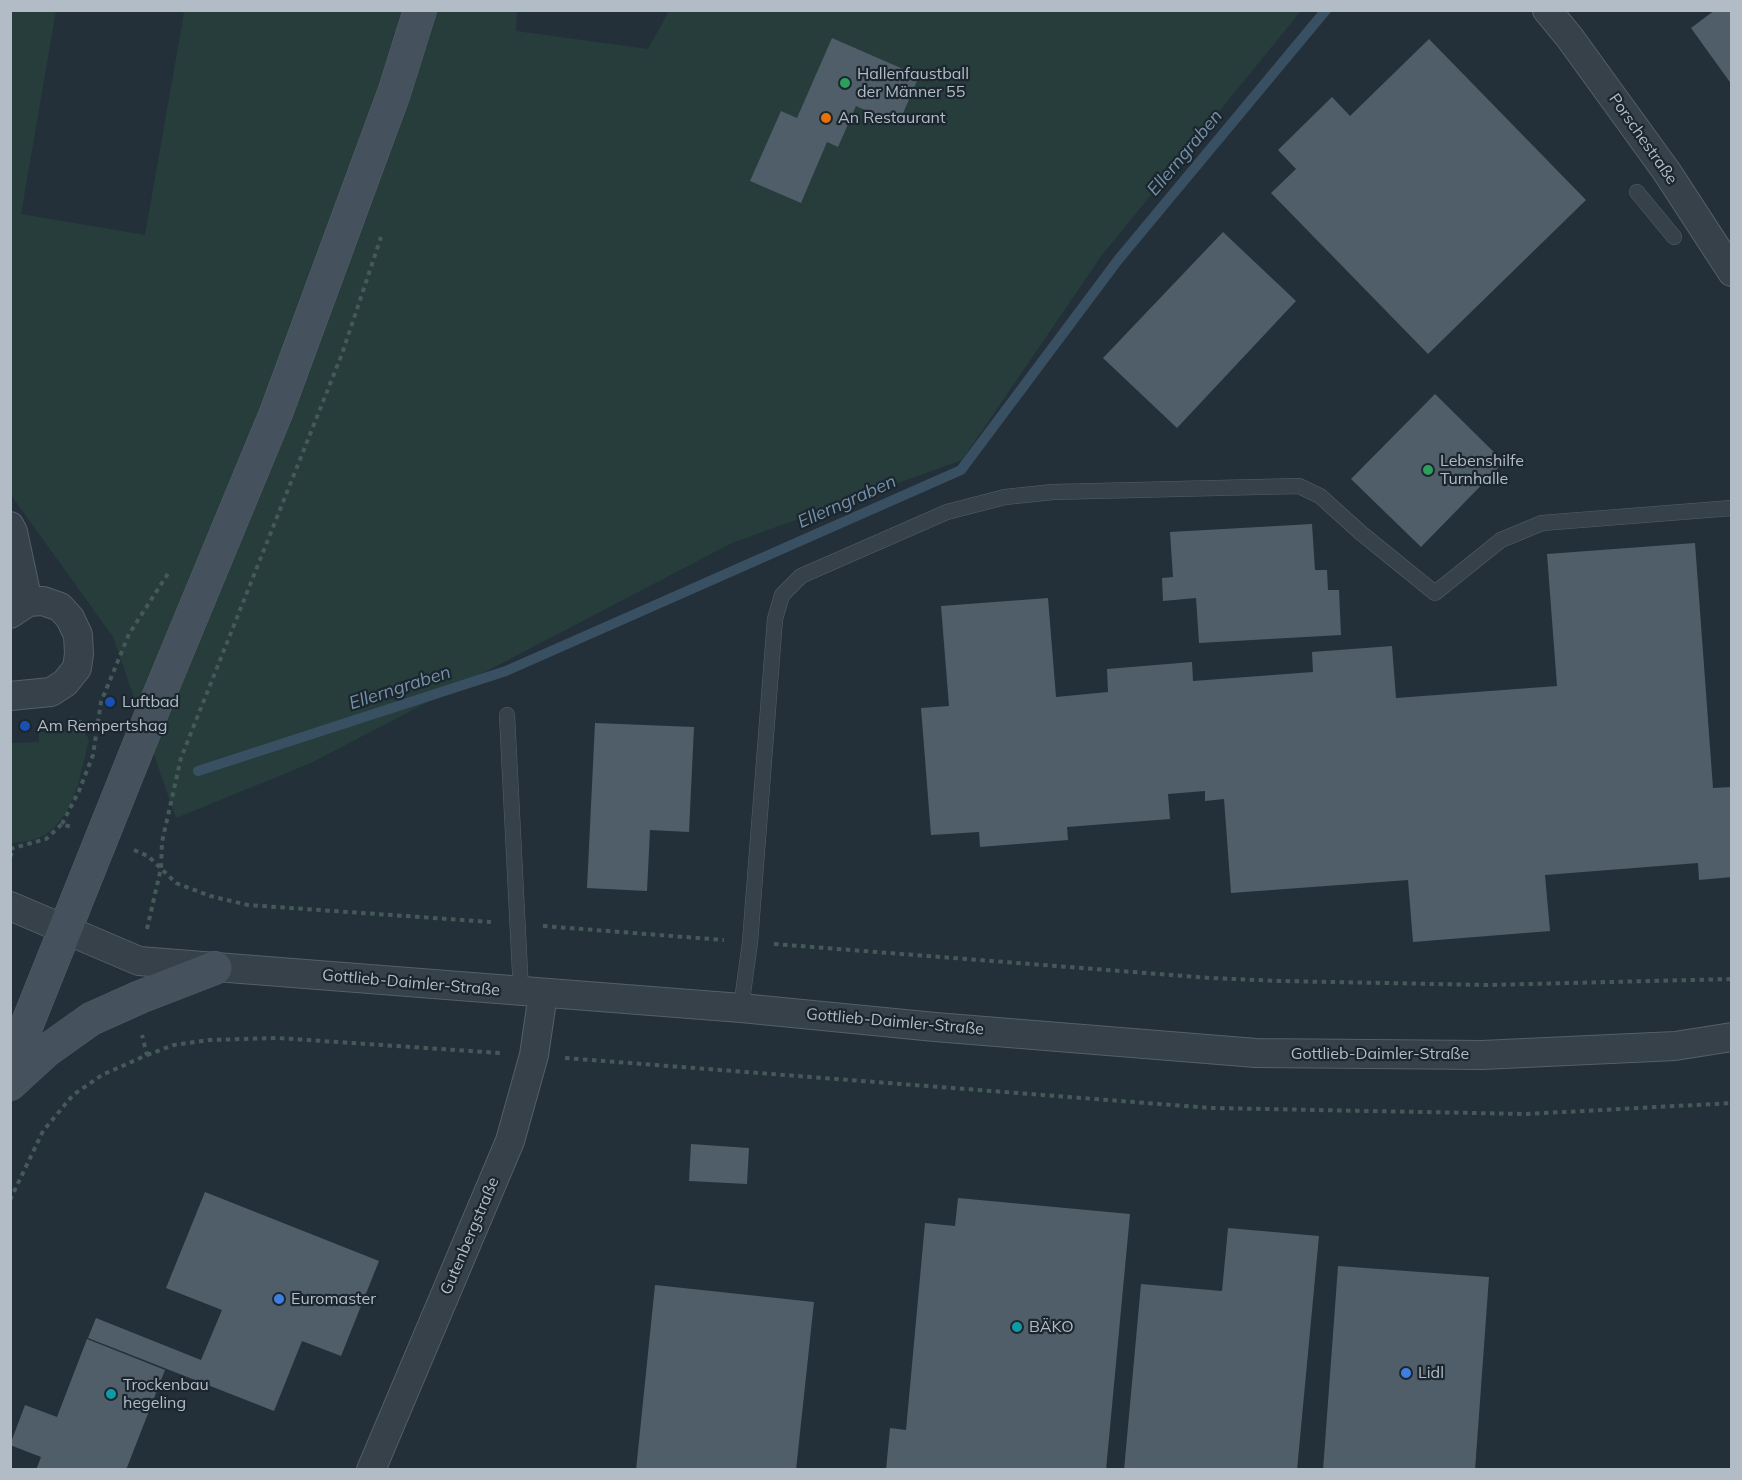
<!DOCTYPE html>
<html>
<head>
<meta charset="utf-8">
<style>
	body { margin:0 }
	#map { position:relative; width:1742px; height:1480px; overflow:hidden; background:#23303a; font-family:Mulish,sans-serif }
	canvas { display:block }
	.frame { position:absolute; inset:0; border:12px solid #b2bcc6; pointer-events:none }
</style>
</head>
<body>
<div id="map">
<canvas width="1742" height="1480"></canvas>
<div class="frame"></div>
</div>
<script>
const ctx = document.querySelector('canvas').getContext('2d');
ctx.lineJoin = 'round';
function fill(path, color) {
  ctx.fillStyle = color;
  ctx.fill(path, 'evenodd');
}
function shape(rows) {
  const path = new Path2D();
  for (const r of rows) {
    path.moveTo(r[0], r[1]);
    for (let i = 2; i < r.length; i += 2) path.lineTo(r[i], r[i + 1]);
  }
  return path;
}
function stroke(path, color, width, dash) {
  ctx.strokeStyle = color;
  ctx.lineWidth = width;
  ctx.lineCap = dash ? 'butt' : 'round';
  ctx.setLineDash(dash || []);
  ctx.stroke(path);
}
function drawText(font, color, halo, rows, align = 'center') {
  ctx.font = font + ' Mulish,sans-serif';
  ctx.lineWidth = 4.5;
  ctx.setLineDash([]);
  ctx.textBaseline = 'middle';
  ctx.strokeStyle = halo;
  ctx.fillStyle = color;
  for (const [text, x, y, turn = 0] of rows) {
    ctx.save();
    ctx.translate(x, y);
    ctx.rotate((+turn || 0) * Math.PI / 180);
    ctx.textAlign = isNaN(turn) ? turn : align;
    if (halo) ctx.strokeText(text, 0, 0);
    ctx.fillText(text, 0, 0);
    ctx.restore();
  }
}
const green = shape([
	[10,11,56,11,21,214,145,235,184,13,175,11,517,11,516,31,648,49,669,11,1301,11,1102,255,962,460,732,543,311,763,176,818,113,637,11,495],
	[70,731,84,731,89,740,78,785,68,809,55,827,43,836,29,841,11,843,11,736,11,743,39,742,39,732]
]);
const stream = shape([
	[198,771,506,671,961,470,1118,260,1326,10]
]);
const building = shape([
	[1715,10,1732,10,1732,85,1691,28],
	[832,38,919,76,898,125,856,106,838,147,827,142,801,203,750,181,781,111,797,118],
	[1429,39,1586,200,1428,354,1271,193,1296,169,1278,150,1332,97,1350,116],
	[1223,232,1296,301,1177,428,1103,358],
	[1435,394,1504,462,1421,547,1351,479],
	[1312,524,1315,570,1327,570,1328,590,1339,590,1341,635,1199,643,1196,598,1163,601,1162,578,1173,577,1170,532],
	[1695,543,1713,788,1732,787,1732,877,1699,880,1698,863,1545,875,1550,931,1413,942,1408,880,1231,893,1224,799,1205,801,1205,791,1168,794,1170,819,1067,827,1068,840,980,847,979,832,931,835,921,708,949,706,941,606,1048,598,1056,697,1108,692,1107,669,1192,662,1193,681,1313,672,1312,652,1392,646,1396,698,1557,686,1547,554],
	[595,723,694,727,689,832,650,830,647,891,587,888],
	[691,1144,749,1148,747,1184,689,1181],
	[205,1192,379,1261,341,1356,302,1341,274,1411,88,1338,96,1318,201,1360,222,1310,166,1288],
	[958,1198,1130,1214,1106,1470,886,1470,890,1428,906,1430,925,1223,955,1226],
	[1228,1228,1319,1236,1297,1470,1124,1470,1141,1284,1222,1291],
	[1338,1266,1489,1277,1475,1470,1323,1470],
	[655,1285,814,1302,796,1470,636,1470],
	[87,1339,165,1370,126,1470,36,1470,41,1457,10,1445,25,1405,57,1417]
]);
const path = shape([
	[70,719,98,728],
	[62,824,79,791,93,755,101,702,129,634,169,572],
	[10,849,46,839,62,824,71,827],
	[134,850,148,856,176,883,210,896,248,905,491,922],
	[10,857,14,849],
	[543,926,724,940],
	[147,929,161,868,162,842,181,758,342,354,381,237],
	[774,944,1210,978,1280,981,1488,985,1732,979],
	[147,1055,174,1045,209,1040,278,1038,500,1053],
	[565,1058,1211,1108,1527,1114,1732,1103],
	[10,1200,43,1131,73,1095,102,1075,147,1055,142,1035]
]);
const service = shape([
	[1637,192,1674,237],
	[507,715,521,992],
	[741,1008,750,942,775,619,782,595,801,576,947,512,1005,497,1053,492,1299,486,1320,496,1361,533,1435,593,1501,540,1542,523,1732,508]
]);
const minor = shape([
	[1547,10,1570,38,1667,172,1732,272],
	[10,526,13,532,28,602],
	[10,614,28,602,43,601,60,607,70,618,78,635,79,654,77,668,65,683,51,692,10,696],
	[10,906,139,961,741,1008,935,1027,1256,1053,1482,1055,1675,1046,1732,1037],
	[371,1470,510,1141,534,1055,543,994]
]);
const secondary = shape([
	[10,1067,153,710,276,413,394,93,420,10],
	[10,1084,46,1051,91,1019,140,997,215,968]
]);
const markers = [
	[845,83,6,"#2e9e5b"],
	[826,118,6,"#e8710a"],
	[1428,470,6,"#2e9e5b"],
	[110,702,6,"#1a4fb4"],
	[25,726,6,"#1a4fb4"],
	[279,1299,6,"#3f7fe0"],
	[1017,1327,6,"#0f9aa8"],
	[1406,1373,6,"#3f7fe0"],
	[111,1394,6,"#0f9aa8"]
];
const poiNames = [
	["Hallenfaustball",857,74],
	["der Männer 55",857,92],
	["An Restaurant",838,118],
	["Lebenshilfe",1440,461],
	["Turnhalle",1440,479],
	["Luftbad",122,702],
	["Am Rempertshag",37,726],
	["Euromaster",291,1299],
	["BÄKO",1029,1327],
	["Lidl",1418,1373],
	["Trockenbau",123,1385],
	["hegeling",123,1403]
];
const streetNames = [
	["Porschestraße",1643,139,55],
	["Gottlieb-Daimler-Straße",411,983,5],
	["Gottlieb-Daimler-Straße",895,1022,5],
	["Gottlieb-Daimler-Straße",1380,1054],
	["Gutenbergstraße",470,1236,-67]
];
const waterNames = [
	["Ellerngraben",1185,153,-50],
	["Ellerngraben",847,502,-24],
	["Ellerngraben",400,688,-18]
];
fill(green, '#263d3c');
stroke(stream, '#395062', 10);
fill(building, '#505e6a');
stroke(service, '#555f68', 16);
stroke(minor, '#555f68', 30);
stroke(secondary, '#555f68', 34);
stroke(path, '#455959', 4, [4.5, 4.5]);
stroke(service, '#37414a', 15);
stroke(minor, '#37414a', 28);
stroke(secondary, '#45515d', 33);
for (const [x, y, r, color] of markers) {
  const dot = new Path2D();
  dot.arc(x, y, r, 0, 2 * Math.PI);
  ctx.fillStyle = color;
  ctx.fill(dot);
  stroke(dot, '#1c262f', 2);
}
drawText('16px', '#b2bcc6', '#1c262f', poiNames, 'left');
drawText('16px', '#b2bcc6', '#1c262f', streetNames);
drawText('italic 18px', '#7491a8', '#1c262f', waterNames);
</script>
</body>
</html>
